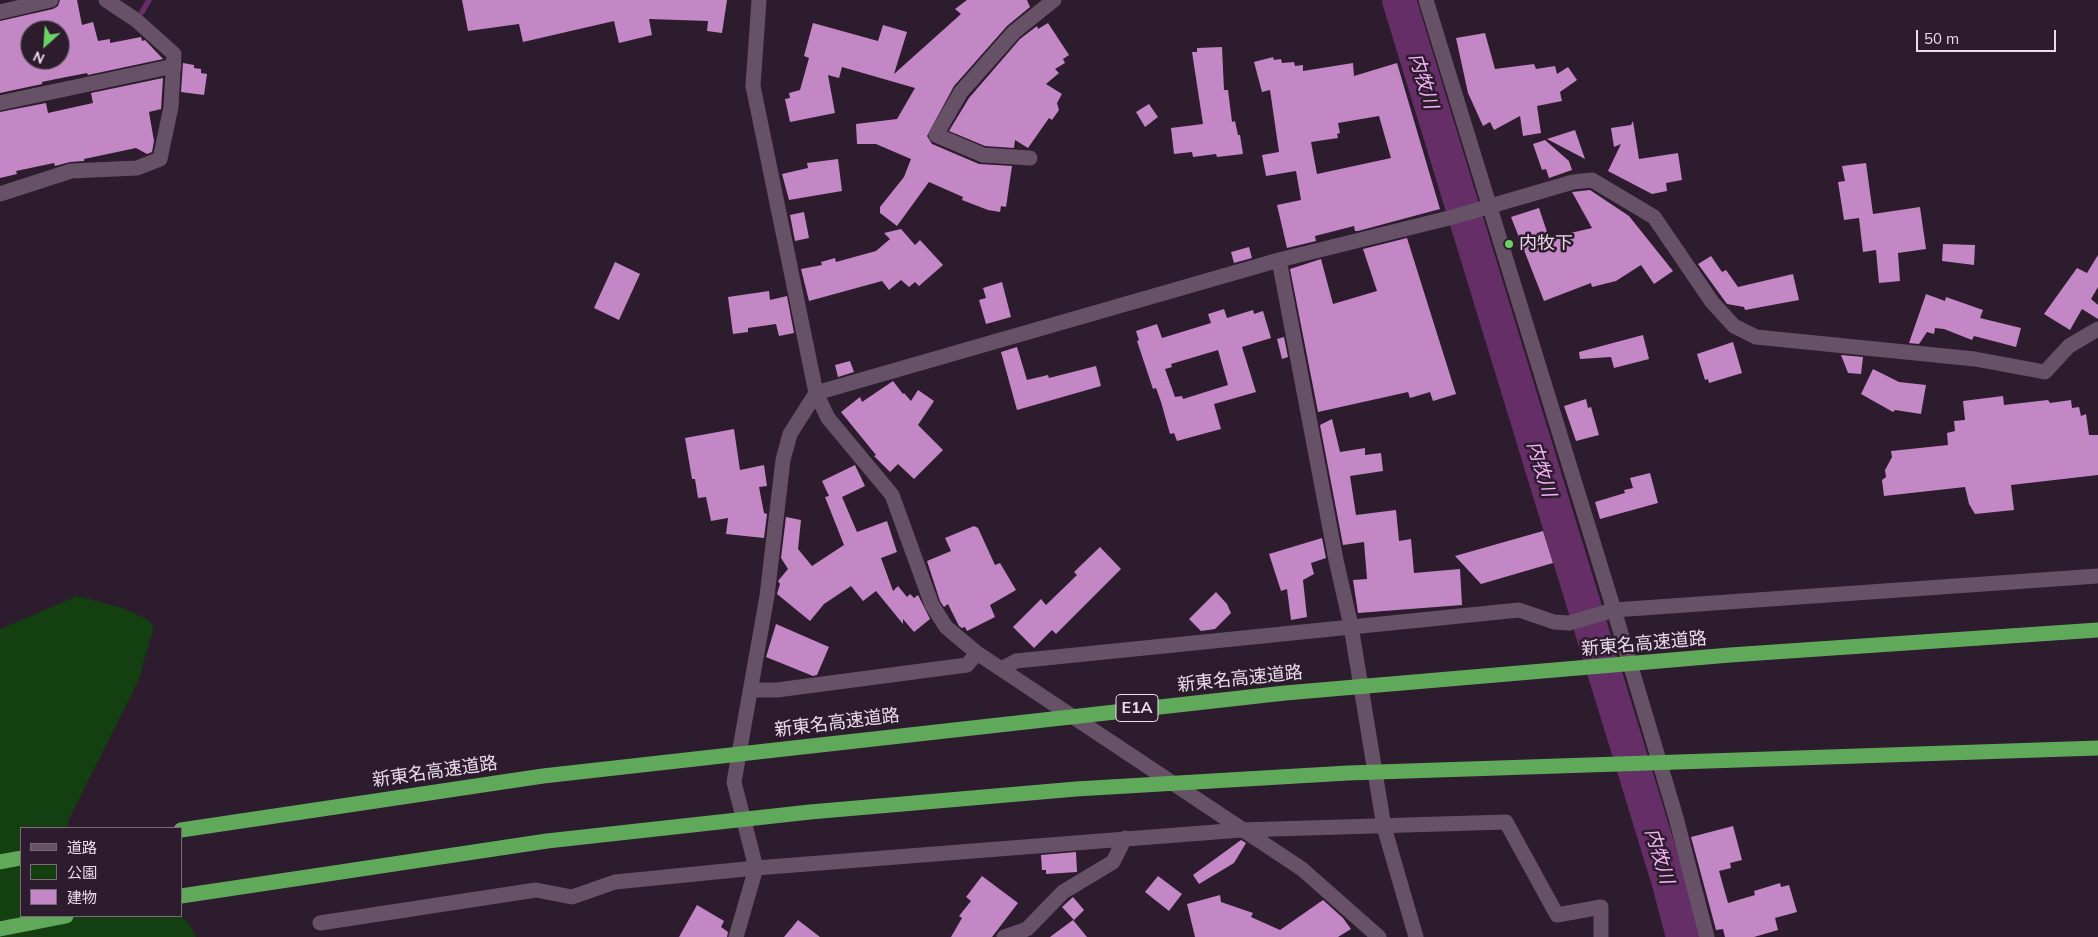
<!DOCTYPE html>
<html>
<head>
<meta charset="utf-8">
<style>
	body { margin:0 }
	#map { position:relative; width:2098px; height:937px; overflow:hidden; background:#2d1b2e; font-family:Mulish,"Noto Sans JP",sans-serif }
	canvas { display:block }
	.legend { position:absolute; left:20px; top:827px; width:162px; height:90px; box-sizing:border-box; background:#2d1b2e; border:1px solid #796979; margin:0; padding:6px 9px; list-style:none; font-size:15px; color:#eaddea }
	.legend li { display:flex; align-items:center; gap:10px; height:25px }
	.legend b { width:25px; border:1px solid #796979 }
	.north { position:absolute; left:20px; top:20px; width:50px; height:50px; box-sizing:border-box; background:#2d1b2e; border:1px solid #796979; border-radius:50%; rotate:206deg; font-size:14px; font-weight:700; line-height:20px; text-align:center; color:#eaddea }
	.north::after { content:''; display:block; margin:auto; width:18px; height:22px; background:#6ad364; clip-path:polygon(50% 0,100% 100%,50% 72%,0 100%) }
	.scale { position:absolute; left:1916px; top:30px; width:140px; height:22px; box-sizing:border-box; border:2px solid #eaddea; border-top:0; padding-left:6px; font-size:15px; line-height:18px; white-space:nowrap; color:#eaddea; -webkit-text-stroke:4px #2d1b2e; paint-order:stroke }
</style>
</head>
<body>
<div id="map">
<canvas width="2098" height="937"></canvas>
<ul class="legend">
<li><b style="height:6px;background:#675167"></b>道路</li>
<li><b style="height:14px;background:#133f11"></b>公園</li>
<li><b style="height:14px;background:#c487c6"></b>建物</li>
</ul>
<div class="north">N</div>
<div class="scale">50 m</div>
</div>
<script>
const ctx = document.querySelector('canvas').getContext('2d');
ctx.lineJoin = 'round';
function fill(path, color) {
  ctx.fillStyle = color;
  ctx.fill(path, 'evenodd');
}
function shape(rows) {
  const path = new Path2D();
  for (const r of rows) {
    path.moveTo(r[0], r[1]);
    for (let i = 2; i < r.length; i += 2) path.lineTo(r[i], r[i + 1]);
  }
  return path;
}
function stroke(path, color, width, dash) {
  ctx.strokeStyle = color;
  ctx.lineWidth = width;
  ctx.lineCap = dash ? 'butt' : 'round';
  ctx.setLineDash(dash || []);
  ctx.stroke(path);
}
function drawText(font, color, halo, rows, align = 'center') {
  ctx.font = font + ' Mulish,"Noto Sans JP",sans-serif';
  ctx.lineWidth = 5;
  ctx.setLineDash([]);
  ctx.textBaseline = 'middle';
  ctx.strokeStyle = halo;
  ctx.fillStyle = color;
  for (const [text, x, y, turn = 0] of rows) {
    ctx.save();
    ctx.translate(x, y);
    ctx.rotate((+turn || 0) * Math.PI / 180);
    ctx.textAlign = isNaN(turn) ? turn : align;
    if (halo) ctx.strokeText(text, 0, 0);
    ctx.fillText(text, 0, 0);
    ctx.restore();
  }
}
const green = shape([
	[77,596,123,608,147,619,154,627,138,682,68,821,68,828,21,828,21,916,180,916,188,922,196,937,0,937,0,629]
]);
const stream = shape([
	[142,12,149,0]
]);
const river = shape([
	[1399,0,1668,880,1683,937]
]);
const building = shape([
	[60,0,77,0,82,25,93,22,98,41,110,39,110,43,141,37,142,41,145,40,163,59,88,75,87,73,56,79,42,82,42,84,0,93,0,21,53,9,58,6],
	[30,30,60,30,60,60,30,60],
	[462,0,727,0,722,33,707,31,708,21,649,19,652,35,619,43,614,21,523,42,519,24,468,31],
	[967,0,1027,0,1030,7,1007,26,954,86,927,136,932,144,979,164,1012,166,1006,207,1001,206,1000,212,988,210,962,200,963,197,929,182,897,226,880,213,880,207,904,177,911,159,876,144,857,144,856,124,897,119,915,88,842,67,839,78,828,75,835,113,790,122,785,99,790,98,789,93,800,90,809,58,804,56,813,23,878,41,883,25,907,32,894,74,961,14,955,9],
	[1048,23,1069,55,1063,59,1065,63,1055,69,1059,73,1046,84,1062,94,1057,103,1059,110,1052,120,1049,118,1028,148,1015,140,1014,148,985,146,949,131,969,98,1020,39,1037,26,1038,29],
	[1485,33,1495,69,1534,64,1536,69,1555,66,1557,74,1568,67,1577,80,1560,92,1562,101,1537,106,1541,133,1523,136,1520,116,1494,130,1490,122,1483,126,1468,93,1456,38],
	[1222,47,1224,90,1228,90,1232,122,1235,121,1238,135,1240,135,1243,154,1217,157,1216,154,1193,157,1192,152,1174,154,1171,128,1203,124,1192,52,1197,52,1197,48],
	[1273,57,1274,60,1281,59,1282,63,1294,62,1295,66,1303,65,1303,71,1353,63,1354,76,1397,63,1440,209,1358,231,1355,231,1354,226,1315,236,1316,241,1287,248,1277,205,1301,200,1296,171,1266,176,1262,155,1279,152,1270,90,1262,92,1254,62],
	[1379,116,1391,158,1317,174,1311,142,1338,138,1337,134,1340,133,1338,123],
	[183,63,194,65,194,68,201,69,201,73,207,74,204,95,181,92],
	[163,78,161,109,149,112,154,141,152,152,147,154,136,148,84,159,84,161,70,162,55,166,54,163,16,171,17,174,0,178,0,112,46,103,48,113,93,103,91,93],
	[1149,104,1158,117,1145,127,1136,112],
	[1633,121,1639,159,1678,153,1682,180,1666,183,1667,191,1652,194,1608,171,1621,144,1614,147,1611,128,1631,125],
	[1575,130,1585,159,1547,139],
	[1545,140,1569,161,1572,170,1549,178,1546,169,1542,170,1533,144],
	[838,159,842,191,789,200,782,174,808,168,807,163],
	[1866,163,1873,214,1920,207,1926,249,1898,253,1900,281,1879,283,1876,250,1863,252,1859,218,1844,220,1838,182,1845,181,1842,166],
	[1590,190,1629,216,1673,271,1654,284,1641,265,1616,281,1592,287,1591,283,1544,301,1511,217,1539,208,1549,238,1592,228,1572,192],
	[804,212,809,238,795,241,790,215],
	[901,229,915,245,920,240,943,265,919,286,915,282,909,287,901,280,889,290,882,281,809,301,801,269,822,265,821,262,835,258,836,262,876,251,890,239,884,233],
	[1407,238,1456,394,1433,401,1430,392,1410,398,1408,392,1318,412,1290,269,1321,259,1333,304,1377,291,1363,249],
	[1943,244,1975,245,1974,265,1942,261],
	[1249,247,1252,258,1234,263,1231,252],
	[2098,255,2098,287,2091,299,2098,305,2098,319,2082,309,2070,330,2044,314,2077,268,2087,273],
	[1711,256,1722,272,1726,270,1738,287,1793,274,1799,300,1745,310,1744,307,1727,304,1698,264],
	[615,262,640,274,619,320,594,308],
	[1002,282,1011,317,986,324,979,300,986,298,983,288],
	[769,291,770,300,787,296,794,333,779,336,776,324,748,328,748,332,733,334,728,297],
	[1926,294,1945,301,1946,297,1983,310,1980,318,2021,328,2016,347,1974,336,1972,340,1944,329,1935,328,1934,334,1927,332,1919,344,1909,343],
	[1224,309,1227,318,1253,310,1254,314,1263,311,1271,338,1242,347,1256,392,1214,404,1221,429,1177,441,1174,433,1170,434,1161,402,1156,388,1153,389,1137,341,1139,340,1136,331,1157,324,1162,338,1211,323,1208,314],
	[1218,350,1228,385,1183,399,1182,396,1175,397,1165,369,1172,367,1171,364],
	[1643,335,1649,359,1614,368,1611,357,1580,359,1579,352],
	[1284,337,1288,357,1282,359,1277,339],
	[1733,342,1742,373,1709,383,1708,379,1705,380,1697,354],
	[1017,347,1027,380,1048,375,1049,378,1096,366,1101,386,1017,410,1001,352],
	[1841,355,1863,357,1861,374,1848,373],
	[850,361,854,372,838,377,835,365],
	[1873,369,1899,382,1926,385,1921,414,1895,410,1893,412,1861,394],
	[893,381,903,394,904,393,911,401,918,390,934,401,918,425,943,450,914,479,898,464,890,472,874,456,876,455,841,412,860,397,862,402],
	[2003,396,2004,405,2048,400,2050,403,2071,400,2072,408,2079,407,2081,416,2086,414,2089,435,2098,435,2098,475,2011,485,2014,510,1975,514,1969,504,1965,487,1884,496,1882,480,1886,477,1885,470,1892,457,1891,451,1948,445,1947,433,1955,431,1954,421,1965,420,1963,401],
	[1586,399,1588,408,1591,407,1599,435,1576,441,1564,406],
	[1332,419,1340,452,1365,448,1365,455,1381,453,1383,471,1350,476,1356,515,1396,510,1399,541,1411,539,1414,573,1460,569,1462,605,1358,613,1353,580,1367,579,1364,542,1343,545,1320,425],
	[734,429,740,470,764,465,767,486,759,487,764,513,767,514,764,538,726,534,728,518,711,521,706,497,698,498,695,479,692,479,685,438],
	[855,465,865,486,842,497,857,532,887,521,897,552,881,558,893,591,898,586,907,597,910,594,914,598,918,595,930,619,914,632,903,619,903,624,876,591,863,601,851,586,824,604,810,621,777,594,780,584,778,581,788,569,781,558,786,517,801,520,798,549,812,566,844,545,825,497,829,496,822,481],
	[1650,473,1658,503,1600,519,1595,502,1625,493,1624,490,1633,488,1630,478],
	[974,526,978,528,995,565,1000,563,1016,590,990,605,995,617,967,631,965,627,962,628,959,626,948,604,944,607,940,601,927,561,951,551,945,538],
	[1543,531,1553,563,1481,584,1455,556],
	[1322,538,1326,558,1311,563,1314,574,1303,580,1307,617,1291,620,1287,589,1281,591,1269,554],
	[1100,547,1121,569,1056,634,1052,630,1034,648,1013,627,1041,599,1046,605,1077,575,1074,572],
	[1216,592,1227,604,1231,613,1215,629,1201,631,1189,619],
	[776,624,829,647,817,675,813,676,766,657],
	[1733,826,1742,860,1730,863,1731,868,1719,871,1728,903,1755,895,1754,891,1780,883,1781,887,1789,885,1797,912,1775,918,1778,930,1754,937,1725,937,1723,929,1716,930,1691,837],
	[1241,840,1246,843,1234,863,1199,884,1193,875],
	[1076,852,1077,872,1046,874,1046,870,1042,870,1041,855],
	[982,876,1018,903,992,937,951,937,962,918,959,916,971,901,966,897],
	[1158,876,1182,894,1169,911,1145,892],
	[1220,895,1221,902,1253,913,1251,917,1280,930,1323,900,1343,918,1351,929,1338,937,1195,937,1187,904],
	[1073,897,1084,910,1074,920,1062,907],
	[697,905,724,921,721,927,728,932,727,937,679,937],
	[798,920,820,937,784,937],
	[1073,920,1087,937,1050,937]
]);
const minor = shape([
	[759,0,753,86,816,393,828,418,892,495,932,605,946,627,977,653,1302,869,1379,937],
	[1426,0,1614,610,1675,814,1707,937],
	[0,12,51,0],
	[0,103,174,66],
	[1030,158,983,155,936,135,961,92,1014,32,1054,0],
	[0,194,71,171,137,168,160,159,171,107,174,54,136,20,106,0],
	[1279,260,1336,560,1351,626,1384,827,1416,937],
	[1001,669,1016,661,1519,610,1554,622,1569,623,1614,610,2098,576],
	[750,690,777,690,967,665,977,653],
	[320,923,536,890,572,897,615,882,756,868,1241,830,1506,822,1557,915,1601,907,1601,937],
	[736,937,756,868,734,782,767,596,783,460,790,434,816,393,1279,260,1453,217,1573,182,1592,180,1654,217,1712,302,1734,326,1756,337,1975,359,2045,372,2069,346,2098,329],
	[1004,937,1027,929,1063,892,1113,862,1125,838]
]);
const highway = shape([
	[181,830,543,776,1285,693,1730,655,2098,630],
	[0,862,21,858],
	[181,896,547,841,810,812,1076,789,1348,773,2098,748],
	[0,929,66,916]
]);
const markers = [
	[1509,244,5,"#6ad364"]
];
const shields = [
	[1137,708,42]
];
const shieldNames = [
	["E1A",1137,708]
];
const poiNames = [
	["内牧下",1519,244]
];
const streetNames = [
	["新東名高速道路",1644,644,-5],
	["新東名高速道路",1240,679,-6],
	["新東名高速道路",837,723,-7],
	["新東名高速道路",435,772,-8]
];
const waterNames = [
	["内牧川",1423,81,73],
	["内牧川",1541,469,73],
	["内牧川",1659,856,73]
];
fill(green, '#133f11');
stroke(stream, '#652e67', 5.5);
stroke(river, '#652e67', 34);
fill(building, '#c487c6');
stroke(minor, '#675167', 15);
stroke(highway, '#60a95b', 15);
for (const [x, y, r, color] of markers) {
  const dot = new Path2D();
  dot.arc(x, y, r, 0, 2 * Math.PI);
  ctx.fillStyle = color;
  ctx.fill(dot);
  stroke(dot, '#2d1b2e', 2);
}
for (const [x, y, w] of shields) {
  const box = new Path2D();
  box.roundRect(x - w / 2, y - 13.5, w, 27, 4);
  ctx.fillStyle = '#2d1b2e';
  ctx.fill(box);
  stroke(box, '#eaddea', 1);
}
drawText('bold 16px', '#eaddea', null, shieldNames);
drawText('18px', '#eaddea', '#2d1b2e', poiNames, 'left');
drawText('18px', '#eaddea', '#2d1b2e', streetNames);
drawText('italic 19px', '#f6b5f8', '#2d1b2e', waterNames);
</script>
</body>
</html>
